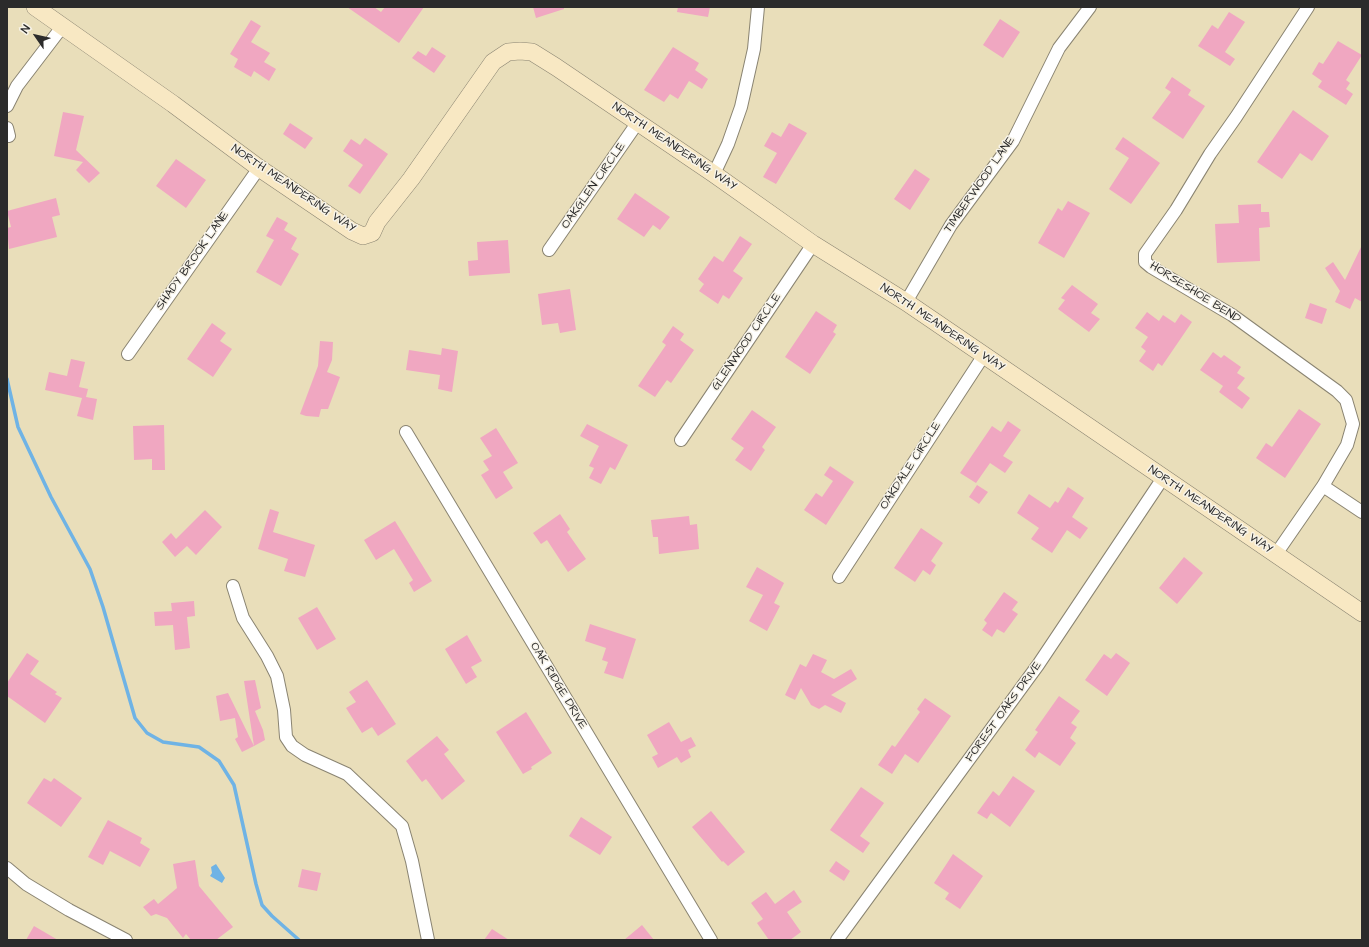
<!DOCTYPE html>
<html>
<head>
<meta charset="utf-8">
<style>
	body { margin:0 }
	#map { position:relative; width:1369px; height:947px; overflow:hidden; background:#e9deba; font-family:"Architects Daughter",sans-serif }
	canvas { display:block }
	.frame { position:absolute; inset:0; border:8px solid #2b2b2b; pointer-events:none }
	.north { position:absolute; left:16px; top:16px; width:40px; height:40px; -webkit-text-stroke:3px #f7f3e8; paint-order:stroke; rotate:304deg; font-size:11px; font-weight:700; line-height:16px; text-align:center; color:#2b2b2b }
	.north::after { content:''; display:block; margin:auto; width:14px; height:18px; background:#2b2b2b; clip-path:polygon(50% 0,100% 100%,50% 72%,0 100%) }
</style>
</head>
<body>
<div id="map">
<canvas width="1369" height="947"></canvas>
<div class="frame"></div>
<div class="north">N</div>
</div>
<script>
const ctx = document.querySelector('canvas').getContext('2d');
ctx.lineJoin = 'round';
function fill(path, color) {
  ctx.fillStyle = color;
  ctx.fill(path, 'evenodd');
}
function shape(rows) {
  const path = new Path2D();
  for (const r of rows) {
    path.moveTo(r[0], r[1]);
    for (let i = 2; i < r.length; i += 2) path.lineTo(r[i], r[i + 1]);
  }
  return path;
}
function stroke(path, color, width, dash) {
  ctx.strokeStyle = color;
  ctx.lineWidth = width;
  ctx.lineCap = dash ? 'butt' : 'round';
  ctx.setLineDash(dash || []);
  ctx.stroke(path);
}
function drawText(font, color, halo, rows, align = 'center') {
  ctx.font = font + ' "Architects Daughter",sans-serif';
  ctx.lineWidth = 3;
  ctx.setLineDash([]);
  ctx.textBaseline = 'middle';
  ctx.strokeStyle = halo;
  ctx.fillStyle = color;
  for (const [text, x, y, turn = 0] of rows) {
    ctx.save();
    ctx.translate(x, y);
    ctx.rotate((+turn || 0) * Math.PI / 180);
    ctx.textAlign = isNaN(turn) ? turn : align;
    if (halo) ctx.strokeText(text, 0, 0);
    ctx.fillText(text, 0, 0);
    ctx.restore();
  }
}
const water = shape([
	[216,864,225,878,222,883,210,876,212,873,211,867]
]);
const stream = shape([
	[7,379,18,427,51,497,90,569,103,607,135,718,147,733,163,742,199,747,219,761,234,785,256,884,262,905,272,916,299,940]
]);
const building = shape([
	[347,7,374,7,381,12,385,7,424,7,399,43],
	[533,7,564,7,564,9,536,18],
	[678,7,710,7,708,17,677,12],
	[1229,12,1245,22,1225,52,1235,59,1230,66,1198,46,1212,25,1218,29],
	[1000,19,1020,32,1003,58,983,45],
	[251,20,261,26,251,42,270,53,264,62,276,69,269,81,254,71,251,77,234,67,238,59,230,54],
	[1338,41,1362,55,1346,80,1350,83,1346,89,1353,94,1346,105,1318,87,1322,81,1312,74,1319,62,1323,64],
	[432,47,446,56,434,73,412,58,418,51,426,56],
	[673,47,699,63,695,70,708,79,702,89,689,81,678,99,670,94,664,102,644,90],
	[1172,77,1191,90,1188,95,1205,106,1183,139,1152,118,1171,92,1165,88],
	[1293,110,1329,136,1312,161,1300,153,1282,179,1257,162],
	[63,112,84,116,76,150,100,173,89,183,76,170,83,162,54,156],
	[290,123,313,138,305,149,283,134],
	[789,123,807,133,776,184,763,177,777,153,764,146,772,132,781,137],
	[1123,137,1160,163,1131,204,1109,189,1129,158,1115,149],
	[365,138,388,154,360,194,348,186,363,165,343,151,351,139,360,145],
	[176,159,206,180,186,208,156,186],
	[915,169,930,179,910,210,894,199],
	[635,193,670,217,660,230,653,225,644,237,617,219],
	[56,198,60,215,52,217,57,237,9,249,7,228,11,227,7,211],
	[1068,201,1090,213,1064,258,1038,243,1058,208,1062,211],
	[1261,204,1261,212,1269,212,1270,227,1259,228,1260,261,1217,263,1215,224,1239,223,1238,205],
	[277,217,288,223,284,230,297,238,291,249,299,254,281,286,256,272,274,240,266,236],
	[740,236,752,244,733,271,743,278,729,299,723,295,718,304,699,291,704,284,698,279,714,256,723,262],
	[508,240,510,273,469,276,468,261,478,260,477,242],
	[1362,245,1362,302,1355,298,1350,309,1335,302,1340,291,1325,268,1333,262,1345,280],
	[1072,285,1098,304,1091,313,1100,319,1089,332,1058,309,1065,300,1061,298],
	[570,289,576,330,560,333,558,323,542,325,538,294],
	[1310,303,1327,309,1322,324,1305,318],
	[816,311,837,325,833,332,836,334,810,374,785,357],
	[1147,312,1159,321,1163,315,1175,323,1181,314,1192,322,1162,366,1158,363,1153,371,1139,361,1146,351,1141,347,1148,337,1135,328],
	[212,323,226,333,220,341,232,349,213,377,187,359],
	[673,326,684,334,680,340,694,350,671,383,667,380,655,397,638,386,666,345,662,342],
	[320,341,333,342,332,360,327,372,340,377,328,409,321,409,319,417,306,416,300,414,318,366],
	[442,348,458,351,452,392,438,389,440,375,406,370,409,350,441,355],
	[1213,352,1221,358,1224,355,1241,367,1237,373,1245,378,1237,388,1250,398,1242,409,1219,392,1223,386,1200,370],
	[71,359,85,362,79,387,88,389,86,397,97,399,93,420,77,416,82,398,45,390,49,372,67,376],
	[1299,409,1321,424,1285,478,1256,458,1266,443,1272,447],
	[752,410,776,427,762,447,765,450,751,471,735,460,744,448,731,439],
	[1008,421,1021,430,1003,456,1013,462,1005,473,990,463,976,483,960,473,992,426,1001,432],
	[587,424,628,445,615,470,610,467,601,484,589,478,594,468,589,466,599,446,580,436],
	[164,425,165,470,152,470,152,459,134,460,133,426],
	[496,428,518,463,503,472,513,488,496,499,481,475,489,470,483,461,492,456,480,438],
	[830,466,854,482,826,525,804,510,816,493,822,497,833,481,824,475],
	[977,485,988,492,979,504,969,497],
	[1068,487,1084,498,1072,517,1088,528,1080,539,1067,530,1052,553,1031,539,1039,528,1017,513,1029,494,1050,508,1055,501,1058,503],
	[270,509,279,512,273,532,315,545,305,577,284,571,288,559,258,549],
	[205,510,222,527,196,555,187,546,175,557,162,542,171,533,176,539],
	[560,514,570,529,567,532,586,559,568,572,547,540,541,544,533,533],
	[689,516,690,525,697,524,699,549,659,554,658,537,653,537,651,520],
	[395,521,432,581,414,592,409,583,413,580,394,549,376,560,364,540],
	[921,528,943,543,931,561,936,565,930,575,923,570,915,582,894,568],
	[1184,557,1203,573,1177,604,1159,588],
	[757,567,784,583,774,603,780,606,767,631,749,621,763,595,746,587],
	[1004,592,1018,602,1012,610,1018,614,1004,633,997,629,992,637,982,630,987,623,984,620],
	[194,601,195,616,187,617,190,648,175,650,173,625,155,626,154,612,172,611,171,603],
	[317,607,336,639,317,650,298,618],
	[590,624,636,639,623,679,604,673,608,662,602,660,606,648,585,641],
	[467,635,482,661,471,667,477,677,466,684,445,649],
	[27,653,39,661,30,674,57,692,55,694,62,698,45,723,7,696,7,683],
	[1116,653,1130,663,1107,696,1085,680,1104,654,1111,659],
	[813,654,827,660,821,672,834,679,851,669,857,679,831,695,846,703,841,713,825,705,819,709,811,705,801,688,795,700,785,695,800,664,806,667],
	[255,680,261,708,255,711,263,730,265,740,254,746,244,681],
	[367,680,396,724,378,736,372,727,362,733,346,708,356,702,349,692],
	[228,693,254,746,242,752,235,739,238,737,235,718,220,721,216,696],
	[1059,696,1080,711,1071,723,1077,727,1070,738,1076,743,1060,766,1039,752,1035,758,1025,750,1038,732,1035,730],
	[925,698,951,716,918,763,905,754,892,774,878,765,892,745,895,747,920,712,917,709],
	[526,712,552,753,531,767,532,769,523,774,496,732],
	[669,722,681,742,691,737,696,746,688,750,691,757,681,763,677,757,658,768,652,757,658,754,647,735],
	[437,736,449,750,444,754,465,781,442,800,426,779,422,782,406,761],
	[1013,776,1035,791,1010,827,991,813,987,819,977,813,993,791,999,796],
	[44,778,51,782,54,778,82,798,61,827,27,803],
	[861,787,884,803,860,836,870,843,863,853,830,830],
	[711,811,745,852,728,866,723,861,722,862,692,827],
	[581,817,612,837,600,855,569,836],
	[108,820,142,838,140,843,150,849,140,867,110,851,103,865,88,857],
	[953,854,983,876,960,909,945,899,949,893,934,883],
	[195,860,199,886,233,927,216,940,191,940,186,934,183,938,167,918,156,914,151,916,143,907,154,899,158,904,177,888,173,864],
	[836,861,850,871,844,881,829,871],
	[302,869,321,873,317,891,298,887],
	[794,890,802,902,787,912,801,932,790,940,769,940,757,923,763,919,751,903,766,892,775,904],
	[642,925,654,940,624,940],
	[34,926,58,940,26,940],
	[492,929,509,940,484,940]
]);
const street = shape([
	[7,106,17,86,62,27],
	[7,128,9,136],
	[714,174,728,144,741,107,754,49,758,7],
	[549,250,638,122],
	[906,302,951,225,1013,141,1059,48,1090,7],
	[128,354,259,168],
	[406,432,711,940],
	[681,440,813,244],
	[1323,486,1362,512],
	[1276,554,1323,486,1347,445,1353,424,1346,400,1337,391,1232,315,1151,267,1145,262,1145,254,1176,210,1210,154,1236,117,1308,7],
	[839,577,984,355],
	[233,586,243,618,267,656,277,676,284,710,286,737,292,746,305,755,347,774,402,826,412,861,428,940],
	[7,868,26,884,69,910,126,940],
	[837,940,1038,665,1163,478]
]);
const secondary = shape([
	[35,7,173,104,259,168,352,231,363,236,372,233,377,222,411,179,493,62,508,52,520,51,532,52,556,67,714,174,813,244,906,302,1362,613]
]);
const streetNames = [
	["NORTH MEANDERING WAY",674,147,34],
	["TIMBERWOOD LANE",980,185,-55],
	["OAKGLEN CIRCLE",594,186,-55],
	["NORTH MEANDERING WAY",293,189,34],
	["SHADY BROOK LANE",193,261,-55],
	["HORSESHOE BEND",1195,293,32],
	["NORTH MEANDERING WAY",942,328,34],
	["GLENWOOD CIRCLE",747,342,-56],
	["OAKDALE CIRCLE",911,466,-57],
	["NORTH MEANDERING WAY",1210,510,34],
	["OAK RIDGE DRIVE",558,686,59],
	["FOREST OAKS DRIVE",1004,712,-54]
];
fill(water, '#6fb3e5');
stroke(stream, '#6fb3e5', 3.5);
fill(building, '#f0a7c1');
stroke(street, '#8a8472', 14);
stroke(secondary, '#8a8472', 18);
stroke(street, '#fff', 12);
stroke(secondary, '#f8e8c3', 17);
drawText('12px', '#2b2b2b', '#f7f3e8', streetNames);
</script>
</body>
</html>
